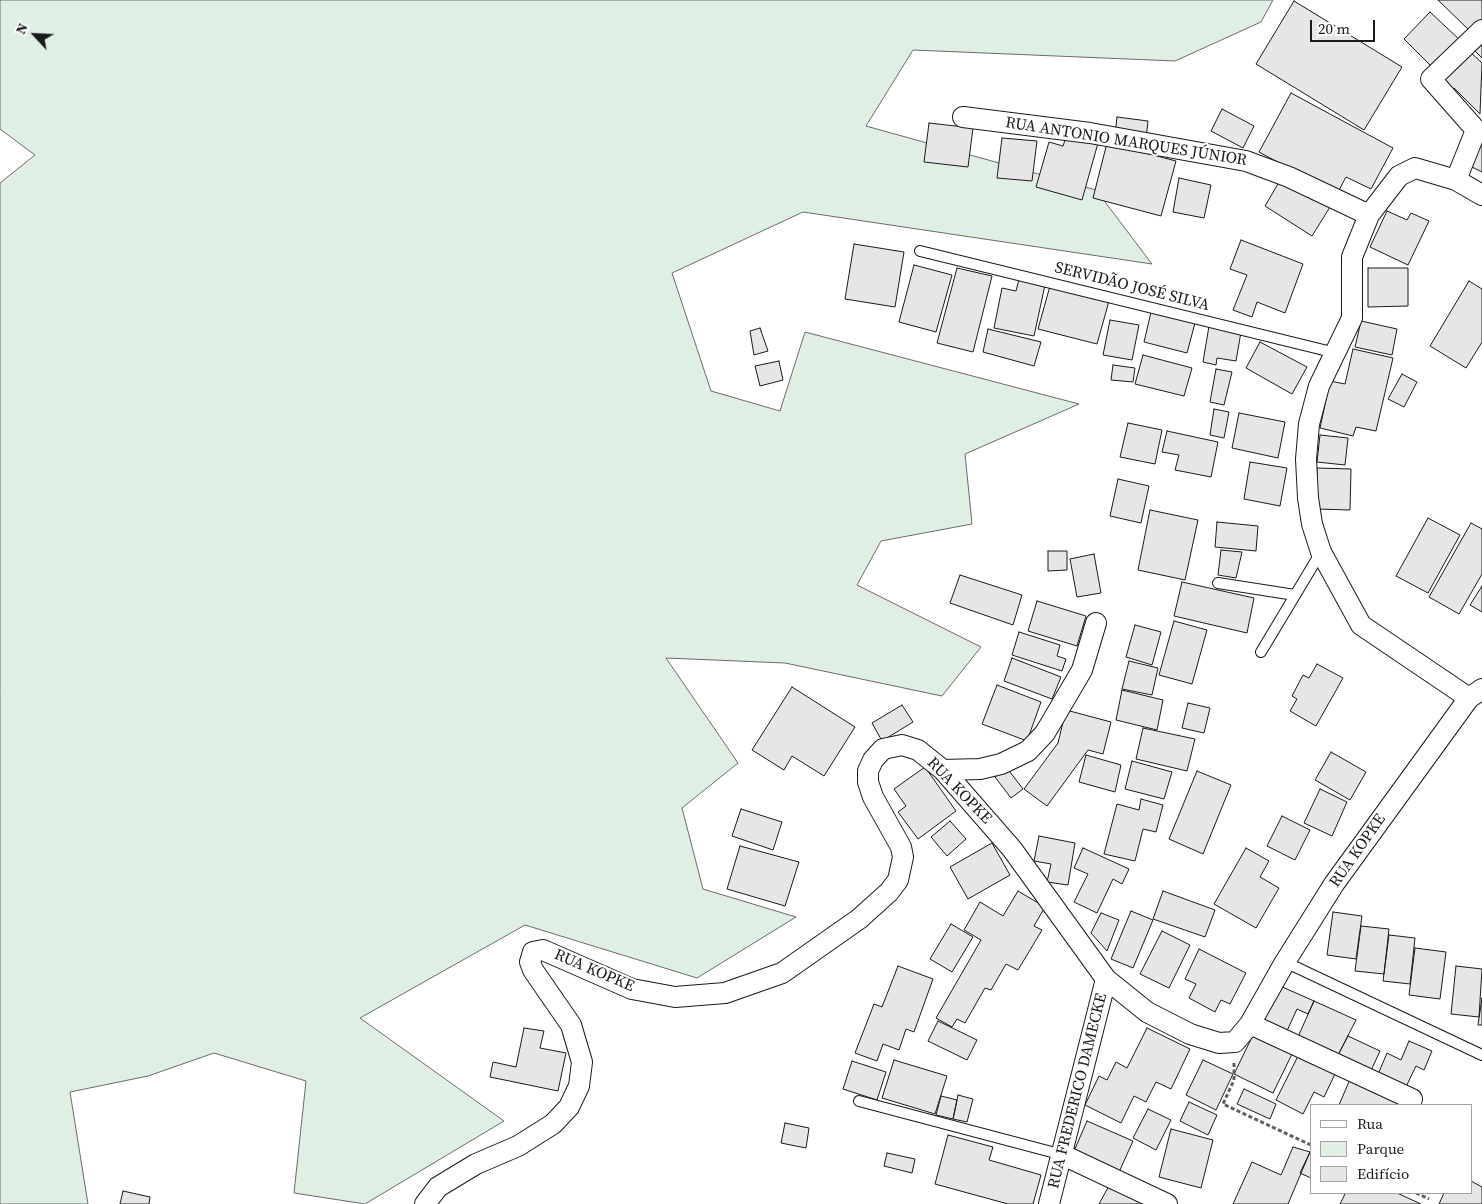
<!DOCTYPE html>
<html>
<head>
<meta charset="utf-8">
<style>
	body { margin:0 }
	#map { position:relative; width:1482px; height:1204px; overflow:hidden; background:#fff; font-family:"Source Serif 4",serif }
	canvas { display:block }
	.legend { position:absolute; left:1310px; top:1104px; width:162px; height:90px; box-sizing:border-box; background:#fff; border:1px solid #a3a3a3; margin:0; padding:6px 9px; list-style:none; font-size:15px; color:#1a1a1a }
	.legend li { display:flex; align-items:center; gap:10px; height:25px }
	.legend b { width:25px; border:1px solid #a3a3a3 }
	.north { position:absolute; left:10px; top:10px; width:50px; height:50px; -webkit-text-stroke:4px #fff; paint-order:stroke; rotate:295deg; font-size:14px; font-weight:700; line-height:20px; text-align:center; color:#1a1a1a }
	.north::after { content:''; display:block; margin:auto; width:18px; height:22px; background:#1a1a1a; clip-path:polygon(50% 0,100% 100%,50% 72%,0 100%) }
	.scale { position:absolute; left:1310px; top:20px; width:65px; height:22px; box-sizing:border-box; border:2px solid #1a1a1a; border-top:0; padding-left:6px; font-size:15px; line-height:18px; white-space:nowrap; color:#1a1a1a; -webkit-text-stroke:4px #fff; paint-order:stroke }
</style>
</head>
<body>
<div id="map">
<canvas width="1482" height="1204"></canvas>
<ul class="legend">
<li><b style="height:6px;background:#fff"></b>Rua</li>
<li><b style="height:14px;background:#e0efe3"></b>Parque</li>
<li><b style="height:14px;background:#e6e6e6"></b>Edifício</li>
</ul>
<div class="north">N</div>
<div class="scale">20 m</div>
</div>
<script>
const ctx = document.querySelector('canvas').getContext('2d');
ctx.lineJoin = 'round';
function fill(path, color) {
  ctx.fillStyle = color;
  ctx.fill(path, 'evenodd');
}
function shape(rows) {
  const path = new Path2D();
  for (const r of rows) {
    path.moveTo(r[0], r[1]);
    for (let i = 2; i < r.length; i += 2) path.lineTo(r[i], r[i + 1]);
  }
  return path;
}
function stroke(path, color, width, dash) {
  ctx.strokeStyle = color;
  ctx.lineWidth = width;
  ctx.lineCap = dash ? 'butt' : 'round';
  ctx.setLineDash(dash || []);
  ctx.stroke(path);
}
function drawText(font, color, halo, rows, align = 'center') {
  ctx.font = font + ' "Source Serif 4",serif';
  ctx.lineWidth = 4;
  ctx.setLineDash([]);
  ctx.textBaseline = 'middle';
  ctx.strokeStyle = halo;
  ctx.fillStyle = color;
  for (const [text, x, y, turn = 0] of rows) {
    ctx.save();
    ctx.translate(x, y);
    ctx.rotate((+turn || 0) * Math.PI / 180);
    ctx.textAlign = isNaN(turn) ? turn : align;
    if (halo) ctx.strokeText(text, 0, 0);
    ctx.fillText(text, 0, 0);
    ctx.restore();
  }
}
const green = shape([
	[0,0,1273,0,1261,22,1175,61,913,50,866,126,1096,190,1152,264,803,212,672,273,711,391,780,411,805,332,1079,404,965,454,972,524,881,541,857,585,981,647,942,696,785,663,666,658,738,763,682,808,703,889,796,917,697,978,525,925,360,1018,504,1121,365,1204,294,1193,306,1081,214,1053,148,1076,70,1092,88,1204,0,1204,0,183,35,155,0,129,0,0]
]);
const building = shape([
	[1438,0,1482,0,1482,22,1471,32,1438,0],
	[1294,1,1402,67,1364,130,1256,64,1294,1],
	[1430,12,1461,41,1434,69,1404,39,1430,12],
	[1482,36,1482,58,1471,47,1482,36],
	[1467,49,1482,63,1480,114,1454,88,1451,92,1437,79,1467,49],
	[1291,93,1393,148,1371,189,1346,177,1337,194,1259,152,1291,93],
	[1222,109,1254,126,1243,148,1211,131,1222,109],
	[1117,117,1148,121,1146,139,1115,135,1117,117],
	[929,123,973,128,968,167,924,162,929,123],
	[1482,133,1482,172,1466,164,1482,133],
	[1067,134,1098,143,1082,200,1036,187,1049,142,1063,146,1067,134],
	[1002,138,1037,141,1032,181,997,178,1002,138],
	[1107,143,1176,161,1161,216,1093,198,1107,143],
	[1282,177,1330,207,1312,236,1265,206,1282,177],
	[1179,178,1211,185,1204,218,1173,212,1179,178],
	[1387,211,1407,220,1411,213,1429,221,1408,265,1370,247,1387,211],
	[1241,240,1303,264,1285,313,1257,302,1252,317,1233,310,1247,275,1230,269,1241,240],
	[854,244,904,252,895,307,845,299,854,244],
	[914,265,952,275,936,332,899,322,914,265],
	[957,268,992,276,973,352,937,343,957,268],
	[1368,268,1408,268,1408,306,1368,307,1368,268],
	[1019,279,1045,285,1034,336,994,328,1002,288,1016,291,1019,279],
	[1469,281,1482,289,1482,342,1466,368,1430,346,1469,281],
	[1050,286,1109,301,1097,344,1038,329,1050,286],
	[1152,308,1195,323,1187,353,1144,342,1152,308],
	[1110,320,1139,325,1132,360,1103,355,1110,320],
	[1361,321,1397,329,1392,355,1355,347,1361,321],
	[1209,326,1241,332,1236,361,1217,358,1216,365,1203,362,1209,326],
	[760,328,768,351,754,355,750,331,760,328],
	[988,329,1041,342,1034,366,983,352,988,329],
	[1260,342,1307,367,1292,394,1246,368,1260,342],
	[1353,349,1393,358,1376,431,1356,427,1353,436,1320,428,1330,381,1345,384,1353,349],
	[1143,355,1192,368,1184,396,1135,384,1143,355],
	[779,361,783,380,760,386,755,366,779,361],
	[1113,365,1135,368,1133,382,1111,380,1113,365],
	[1216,369,1232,372,1224,405,1210,402,1216,369],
	[1402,374,1417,382,1404,407,1388,399,1402,374],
	[1214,409,1229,412,1224,438,1210,435,1214,409],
	[1239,413,1285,422,1278,458,1232,448,1239,413],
	[1128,423,1162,430,1155,464,1120,457,1128,423],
	[1167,431,1218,442,1211,477,1175,470,1179,455,1162,452,1167,431],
	[1320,435,1348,438,1345,465,1317,462,1320,435],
	[1250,462,1287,468,1280,506,1244,499,1250,462],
	[1317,468,1351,469,1350,510,1316,509,1317,468],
	[1118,479,1149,486,1141,523,1110,516,1118,479],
	[1150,510,1198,520,1185,580,1138,570,1150,510],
	[1428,518,1460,535,1428,593,1396,576,1428,518],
	[1217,522,1258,526,1256,551,1215,547,1217,522],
	[1471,523,1482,529,1482,574,1459,614,1429,597,1471,523],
	[1221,550,1242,552,1236,578,1218,575,1221,550],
	[1048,551,1067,551,1067,570,1048,571,1048,551],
	[1094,554,1101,593,1077,597,1070,559,1094,554],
	[960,575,1022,595,1013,625,950,603,960,575],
	[1182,582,1254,598,1247,633,1174,616,1182,582],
	[1482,586,1482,612,1470,605,1482,586],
	[1037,601,1086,616,1077,646,1028,631,1037,601],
	[1174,621,1207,630,1192,684,1159,675,1174,621],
	[1135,625,1161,632,1152,665,1126,657,1135,625],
	[1019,632,1060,645,1057,656,1066,659,1062,671,1012,655,1019,632],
	[1012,658,1061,677,1052,699,1004,681,1012,658],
	[1129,661,1158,668,1152,695,1122,689,1129,661],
	[1317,664,1343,678,1316,726,1290,711,1297,699,1292,696,1303,675,1309,678,1317,664],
	[997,685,1041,702,1027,741,982,724,997,685],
	[792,687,855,727,824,776,792,756,784,770,752,750,792,687],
	[1122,690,1163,700,1157,730,1116,720,1122,690],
	[1188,703,1210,708,1204,733,1182,728,1188,703],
	[902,705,913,722,882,741,872,723,902,705],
	[1066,710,1111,722,1103,754,1088,750,1047,806,1024,789,1058,743,1066,710],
	[1143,728,1195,739,1187,771,1136,759,1143,728],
	[1331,752,1366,772,1350,800,1315,780,1331,752],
	[1086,755,1121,765,1115,792,1079,782,1086,755],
	[1132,761,1172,772,1164,799,1125,789,1132,761],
	[925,767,956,811,918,839,898,812,906,806,894,789,925,767],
	[1007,768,1023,789,1011,798,995,777,1007,768],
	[1197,771,1231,785,1203,854,1169,839,1197,771],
	[1320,789,1347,802,1332,836,1304,823,1320,789],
	[1141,799,1163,805,1156,832,1143,829,1135,861,1104,854,1117,804,1139,810,1141,799],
	[741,809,782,822,773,850,732,836,741,809],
	[1282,816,1310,830,1295,860,1267,846,1282,816],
	[950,821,966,839,947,856,931,837,950,821],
	[1039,836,1075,843,1068,885,1047,882,1051,864,1034,861,1039,836],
	[992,843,1010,875,968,899,950,867,992,843],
	[740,846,799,862,785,906,727,889,740,846],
	[1083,848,1129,869,1122,884,1113,879,1097,913,1074,902,1088,874,1074,868,1083,848],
	[1246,848,1269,861,1260,877,1279,888,1256,928,1214,904,1246,848],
	[1018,891,1045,907,1034,926,1042,930,1018,970,1006,964,991,990,985,988,965,1023,957,1019,952,1027,936,1018,981,940,964,930,980,902,1003,916,1018,891],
	[1163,891,1215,910,1205,937,1153,919,1163,891],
	[1131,911,1153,920,1133,968,1111,959,1131,911],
	[1333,912,1362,916,1356,959,1327,955,1333,912],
	[1101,913,1119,920,1107,951,1091,933,1101,913],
	[951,924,973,937,952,972,930,959,951,924],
	[1361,926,1389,929,1384,974,1355,971,1361,926],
	[1162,931,1190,945,1169,988,1140,974,1162,931],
	[1389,935,1415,938,1410,984,1383,981,1389,935],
	[1415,948,1446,952,1440,999,1409,995,1415,948],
	[1199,949,1246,973,1230,1004,1221,1000,1215,1012,1189,998,1196,984,1185,979,1199,949],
	[898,966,933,979,914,1032,906,1029,899,1050,883,1044,877,1061,855,1053,874,1004,882,1007,898,966],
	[1456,966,1482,969,1479,1017,1451,1014,1456,966],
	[1280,986,1314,1001,1308,1014,1297,1009,1286,1033,1263,1022,1280,986],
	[1482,998,1482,1025,1478,1025,1482,998],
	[1314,1001,1356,1020,1336,1059,1297,1039,1314,1001],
	[938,1021,977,1040,967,1060,928,1041,938,1021],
	[524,1028,544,1031,540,1048,566,1053,558,1091,490,1077,493,1062,516,1067,524,1028],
	[1147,1028,1190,1049,1171,1089,1156,1082,1146,1102,1134,1096,1121,1123,1085,1105,1099,1076,1107,1080,1116,1062,1127,1068,1147,1028],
	[1254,1033,1293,1052,1273,1093,1234,1074,1254,1033],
	[1348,1036,1380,1051,1369,1075,1336,1059,1348,1036],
	[1409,1041,1432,1051,1424,1070,1416,1066,1404,1091,1376,1079,1387,1053,1401,1060,1409,1041],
	[1298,1056,1335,1074,1324,1097,1314,1092,1303,1114,1276,1100,1298,1056],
	[894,1060,947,1076,935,1114,882,1098,894,1060],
	[1203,1060,1233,1074,1216,1110,1186,1095,1203,1060],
	[852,1061,886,1072,877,1100,843,1089,852,1061],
	[1351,1077,1415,1105,1339,1105,1351,1077],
	[1244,1089,1276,1104,1270,1119,1237,1104,1244,1089],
	[958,1095,973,1099,967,1122,953,1119,958,1095],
	[941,1096,957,1100,953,1119,936,1115,941,1096],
	[1189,1102,1217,1115,1208,1135,1180,1121,1189,1102],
	[1148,1109,1171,1120,1156,1150,1133,1138,1148,1109],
	[1087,1121,1133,1141,1119,1172,1074,1151,1087,1121],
	[785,1123,809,1128,806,1148,781,1143,785,1123],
	[1171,1129,1213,1140,1201,1188,1159,1177,1171,1129],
	[948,1135,993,1147,989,1160,1041,1175,1033,1204,1008,1204,935,1184,948,1135],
	[1293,1147,1310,1152,1288,1204,1233,1204,1252,1162,1281,1175,1293,1147],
	[1310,1152,1311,1152,1311,1178,1300,1173,1310,1152],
	[887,1153,915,1159,912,1173,884,1166,887,1153],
	[1471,1181,1482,1187,1482,1204,1439,1204,1444,1193,1471,1193,1471,1181],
	[1110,1184,1148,1204,1099,1204,1110,1184],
	[123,1191,150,1197,149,1204,120,1204,123,1191],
	[1342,1193,1397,1193,1421,1204,1340,1204,1345,1194,1342,1193]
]);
const path = shape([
	[1234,1063,1234,1080,1223,1104,1311,1145],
	[1416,1193,1429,1199]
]);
const lane = shape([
	[920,251,1336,353],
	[1218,583,1295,595],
	[1261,652,1321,552],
	[1285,962,1482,1055],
	[859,1101,1063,1155]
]);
const street = shape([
	[963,117,1090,133,1246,161,1289,177,1369,215],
	[1456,180,1476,130,1431,79,1482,30],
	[1469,698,1361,625,1321,552,1312,524,1308,498,1306,459,1309,424,1319,386,1352,318,1352,257,1369,215,1399,176,1415,168,1456,180,1482,195],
	[943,770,980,769,1001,764,1028,751,1045,733,1082,670,1096,623],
	[1250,1024,1412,1099],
	[1063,1155,1167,1204],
	[425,1204,438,1187,476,1164,518,1146,553,1124,569,1107,579,1086,582,1062,571,1025,533,970,530,962,533,952,543,950,632,989,675,997,725,993,782,973,859,919,889,892,898,880,903,857,901,847,873,797,868,782,868,771,873,760,883,749,902,745,918,750,943,770,1012,849,1106,979,1147,1012,1190,1034,1219,1043,1235,1042,1250,1024,1285,962,1334,884,1469,698,1482,689],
	[1049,1204,1106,979]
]);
const streetNames = [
	["RUA ANTONIO MARQUES JÚNIOR",1126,142,9],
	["SERVIDÃO JOSÉ SILVA",1132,287,14],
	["RUA KOPKE",959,791,46],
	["RUA KOPKE",1358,851,-55],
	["RUA KOPKE",594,971,23],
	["RUA FREDERICO DAMECKE",1078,1091,-76]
];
fill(green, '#e0efe3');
stroke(green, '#6a6a6a', 1);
fill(building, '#e6e6e6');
stroke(building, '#1a1a1a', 1);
stroke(lane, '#1a1a1a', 12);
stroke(street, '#1a1a1a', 22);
stroke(path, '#5f5f5f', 3, [4, 2.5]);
stroke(lane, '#fff', 10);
stroke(street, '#fff', 20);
drawText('16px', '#1a1a1a', '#fff', streetNames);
</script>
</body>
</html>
